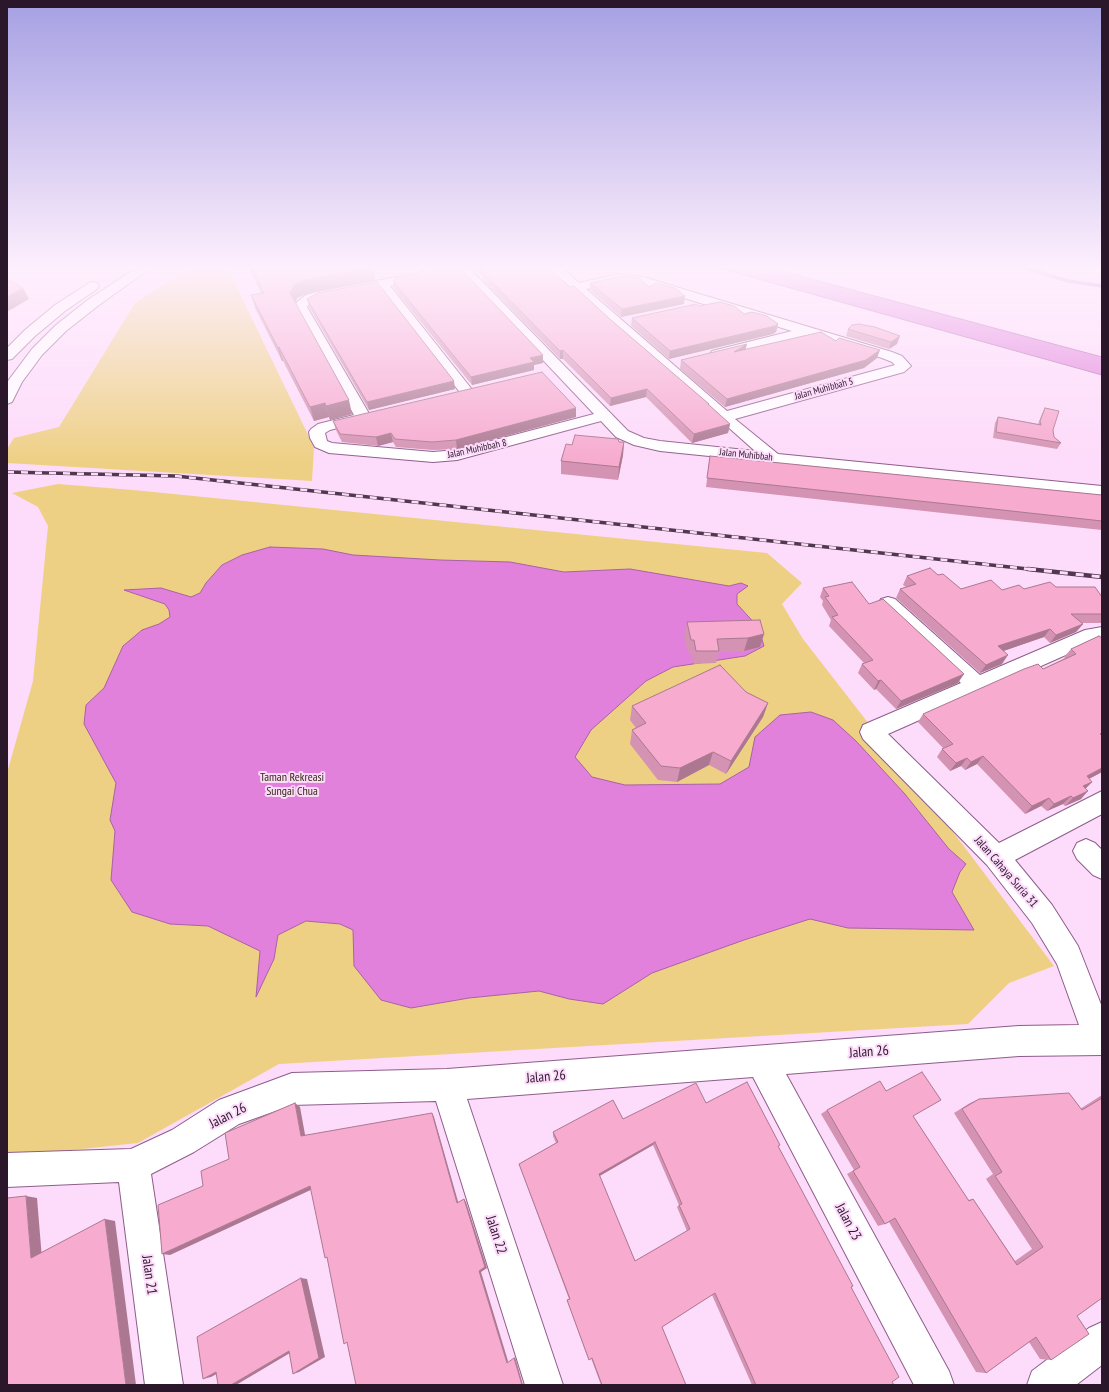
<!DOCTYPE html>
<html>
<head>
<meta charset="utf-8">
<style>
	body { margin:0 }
	#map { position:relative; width:1109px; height:1392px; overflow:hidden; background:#fddbfa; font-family:"PT Sans Narrow",sans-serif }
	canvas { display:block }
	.frame { position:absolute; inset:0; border:8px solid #2b172a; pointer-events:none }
</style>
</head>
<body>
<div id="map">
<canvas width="1109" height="1392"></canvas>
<div class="frame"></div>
</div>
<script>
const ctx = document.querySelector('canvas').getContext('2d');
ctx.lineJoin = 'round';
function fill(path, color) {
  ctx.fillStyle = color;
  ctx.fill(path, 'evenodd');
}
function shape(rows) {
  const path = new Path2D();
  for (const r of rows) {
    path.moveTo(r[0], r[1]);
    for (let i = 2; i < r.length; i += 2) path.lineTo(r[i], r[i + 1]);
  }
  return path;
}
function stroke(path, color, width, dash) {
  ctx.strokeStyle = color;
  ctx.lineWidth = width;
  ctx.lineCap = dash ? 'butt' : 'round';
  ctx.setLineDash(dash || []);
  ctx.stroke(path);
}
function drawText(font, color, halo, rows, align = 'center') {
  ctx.font = font + ' "PT Sans Narrow",sans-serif';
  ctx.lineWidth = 4;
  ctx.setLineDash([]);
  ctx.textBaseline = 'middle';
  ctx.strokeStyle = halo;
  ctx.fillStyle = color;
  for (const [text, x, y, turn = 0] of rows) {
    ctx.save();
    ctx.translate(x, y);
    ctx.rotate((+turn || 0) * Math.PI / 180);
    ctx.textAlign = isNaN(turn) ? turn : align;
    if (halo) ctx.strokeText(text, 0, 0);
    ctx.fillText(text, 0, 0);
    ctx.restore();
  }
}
const green = shape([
	[191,267,227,267,314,447,312,481,7,463,7,449,14,438,59,427,135,303],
	[58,484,133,490,767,553,802,583,782,604,803,639,963,845,1054,966,1009,983,968,1024,279,1064,138,1143,7,1157,7,773,33,681,48,526,38,507,12,493]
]);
const water = shape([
	[715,267,767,267,1102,357,1102,375,715,267],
	[270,547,323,549,353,555,440,560,510,562,564,572,630,569,729,586,741,583,748,586,737,594,737,604,758,627,764,646,745,656,673,667,646,681,591,730,575,757,592,777,625,785,720,784,749,767,755,737,780,715,811,712,833,720,856,741,904,793,949,849,966,864,960,872,952,892,974,930,848,928,810,919,744,940,652,973,603,1004,569,999,539,991,469,998,411,1008,381,1000,354,966,353,930,340,924,306,921,278,935,274,959,256,997,260,951,208,926,170,924,132,912,111,880,115,831,110,820,116,783,84,724,86,705,104,688,123,646,142,630,159,624,170,617,169,610,165,604,124,590,161,588,191,597,200,593,206,583,222,565,242,555,270,547]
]);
const stream = shape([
	[1022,267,1068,281,1102,286]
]);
const minor = shape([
	[455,267,468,267,628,431,644,438,660,441,755,451,548,267,561,267,579,283,619,274,643,277,892,352,902,356,911,366,904,372,735,419,778,454,1102,486,1102,496,660,451,634,445,616,437,601,421,457,460,433,462,329,453,315,447,310,438,309,432,311,429,318,424,354,415,295,307,297,302,306,295,317,292,423,272,427,273,429,276,427,279,390,286,474,392,472,395,467,396,462,395,379,288,314,301,309,304,307,307,371,417,368,420,330,430,325,433,327,441,332,443,433,452,457,450,594,414,455,267],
	[619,282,638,284,792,331,712,351,710,354,712,357,717,358,807,335,882,358,892,362,895,365,727,411,586,289,619,282],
	[888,597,895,599,980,675,1085,630,1102,627,1102,641,1095,642,888,734,999,843,1102,791,1102,814,1015,860,1052,905,1078,946,1102,1007,1102,1055,1019,1056,786,1074,949,1371,954,1385,914,1385,753,1077,467,1099,563,1385,525,1385,436,1101,292,1105,239,1124,194,1152,151,1174,183,1385,145,1385,119,1182,7,1187,7,1153,131,1149,172,1130,219,1100,292,1073,447,1069,1019,1026,1079,1025,1057,964,1032,923,987,865,863,739,860,732,863,725,961,683,881,609,878,604,881,599,888,597],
	[1086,839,1095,843,1102,850,1102,879,1093,875,1077,859,1073,851,1077,843,1086,839],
	[1102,1322,1102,1365,1076,1385,1027,1385,1032,1371,1089,1328,1102,1322]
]);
const highway = shape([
	[138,267,152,267,99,305,66,331,42,355,22,382,12,402,7,404,8,381,32,349,56,325,89,299,138,267],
	[93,282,97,283,99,286,97,289,65,311,35,336,12,359,7,360,7,348,25,330,55,305,89,283,93,282]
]);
const railFar1 = shape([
	[7,472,176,476,1037,570]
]);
const rail = shape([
	[1028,569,1102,577]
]);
const wall = shape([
	[248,267,373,267,375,280,306,294,297,298,295,303,352,414,330,420,329,417,314,421,283,361,282,361,255,308,251,295,261,293],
	[474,267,548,267,566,284,611,320,730,424,728,433,692,443,646,397,610,406,563,359,560,359,483,280,482,276],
	[393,281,543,363,534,365,534,370,472,385,394,289],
	[590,283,649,287,684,304,621,317,590,290],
	[307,299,455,389,369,410,309,307],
	[699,306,744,314,778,324,776,332,773,334,669,359,631,326,632,318],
	[848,329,897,344,889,349,846,336],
	[836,341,877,358,864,368,725,407,680,369,681,360,746,349],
	[1045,408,1053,430,1054,437,1061,443,1057,449,993,438,995,423,998,417,1038,424,1042,414],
	[576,417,457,449,433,450,396,447,393,442,378,446,342,442,336,430,333,421],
	[619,442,624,442,623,455,618,480,561,474,561,461,572,445],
	[710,456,1102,495,1102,530,979,517,706,487],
	[938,575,961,589,1002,590,1024,589,1056,587,1102,597,1102,623,1082,623,1083,624,1076,632,1050,643,1044,637,1003,651,1002,664,980,673,896,598,900,589,906,587,903,585,907,576],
	[823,588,869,604,958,683,896,709,876,689,874,690,858,673,862,664,864,663,829,626,831,620,822,605,823,601,820,597],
	[687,622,764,634,760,647,744,651,719,652,716,663,694,664,691,652,688,653,684,635],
	[1099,636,1102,772,1089,779,1092,782,1086,788,1081,799,1065,806,1063,804,1047,811,1041,806,1025,814,977,764,965,770,961,766,950,771,937,757,942,749,943,748,918,722,923,714,1043,669,1065,658,1064,657,1071,649],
	[746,692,768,703,763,717,726,774,709,765,677,782,658,780,630,744,632,730,636,728,630,720,632,706],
	[886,1091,913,1116,968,1200,973,1199,1015,1261,1032,1249,986,1179,993,1174,954,1113,970,1103,979,1099,1080,1109,1102,1095,1102,1298,1077,1316,1051,1360,1040,1359,1029,1342,986,1373,976,1372,889,1222,885,1224,878,1226,847,1174,854,1170,821,1114,827,1110],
	[706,1103,778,1146,851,1287,894,1385,752,1385,712,1295,662,1327,686,1385,601,1385,591,1358,589,1360,588,1358,567,1300,569,1299,519,1164,556,1143,553,1136,553,1132],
	[653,1145,679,1205,677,1207,687,1231,635,1261,599,1176]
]);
const shadedWall = shape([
	[373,267,375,280,306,294,297,298,294,306,290,293,294,285,302,281],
	[23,288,29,299,7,312,7,297],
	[685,296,684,304,621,317,622,309],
	[778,324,776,332,773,334,669,359,670,351],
	[900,336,897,344,889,349,891,342],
	[747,344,745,352,734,352],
	[279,347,283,361,282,361,278,348],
	[563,350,563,359,560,359,560,351],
	[880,350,877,358,864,368,725,407,727,399],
	[543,355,543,363,534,365,534,370,472,385,471,377,530,358],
	[454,381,455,389,369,410,367,402],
	[647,389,646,397,610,406,611,398],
	[349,400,352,414,330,420,326,406],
	[325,403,329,417,314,421,310,407],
	[576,408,576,417,457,449,456,440],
	[730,424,728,433,692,443,694,434],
	[391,433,393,442,378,446,376,437],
	[624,442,623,455,618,480,619,467],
	[1083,624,1076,632,1050,643,1056,635],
	[1050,629,1044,637,992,655,998,646],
	[764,634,760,647,744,651,748,638],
	[1008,655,1002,664,980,673,986,665],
	[964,674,958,683,896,709,901,701],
	[881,680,876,689,874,690,878,681],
	[768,703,763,717,726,774,731,761],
	[713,752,709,765,677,782,680,768],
	[983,756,977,764,965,770,971,762],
	[967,758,961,766,950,771,956,763],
	[1102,768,1102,772,1079,784,1087,776],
	[1092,782,1085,789,1083,786],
	[1088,791,1081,799,1065,806,1073,798],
	[1071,796,1063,804,1047,811,1054,804],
	[1049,798,1041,806,1025,814,1032,806],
	[295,1103,300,1107,306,1140,301,1136],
	[432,1113,434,1117,459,1205,457,1203],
	[655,1142,653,1145,598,1177,599,1174],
	[310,1186,315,1188,170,1255,162,1254],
	[26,1196,37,1198,42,1259,31,1258],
	[464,1199,466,1202,487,1268,481,1272,508,1361,507,1363,479,1271],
	[105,1219,115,1221,136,1385,126,1385],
	[301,1278,307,1279,325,1357,299,1372,293,1374],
	[295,1350,236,1385,231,1385,289,1351],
	[515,1357,523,1385,522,1385,514,1358],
	[224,1370,211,1377,203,1379,216,1372]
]);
const building = shape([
	[251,267,372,267,302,281,294,285,290,293,349,400,326,406,325,403,310,407,279,347,278,348,251,295,264,293,251,267],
	[481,267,548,267,566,284,570,287,574,286,611,320,709,404,708,404,730,424,694,434,647,389,611,398,563,350,560,351,482,272,486,273,481,267],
	[454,268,461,269,543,355,530,358,534,362,471,377,393,281,396,278,454,268],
	[623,276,639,278,649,287,656,283,675,288,685,296,622,309,590,283,623,276],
	[7,279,23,288,7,297,7,279],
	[377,282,454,381,367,402,307,299,318,293,377,282],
	[720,302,734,306,744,314,752,312,767,316,778,324,775,326,670,351,632,318,696,304,699,306,720,302],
	[859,324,875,327,900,336,891,342,848,329,852,325,859,324],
	[821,332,836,341,839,338,880,350,866,360,727,399,681,360,747,344,734,352,821,332],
	[542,372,576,408,456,440,432,442,395,439,391,433,376,437,340,434,333,421,542,372],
	[1045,408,1059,411,1053,430,1054,437,1061,443,996,432,998,417,1041,425,1040,421,1045,408],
	[575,435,618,439,619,442,624,442,619,467,561,461,566,444,572,445,575,435],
	[710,456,1102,495,1102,521,984,508,707,478,710,456],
	[930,568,938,575,943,574,961,589,991,580,1002,590,1019,585,1024,589,1050,582,1056,587,1095,587,1102,597,1102,614,1071,614,1083,624,1056,635,1050,629,998,646,1008,655,986,665,900,589,916,584,907,576,930,568],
	[852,582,869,604,883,599,964,674,901,701,881,680,878,681,862,664,873,660,832,617,838,615,825,597,829,596,823,588,852,582],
	[760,620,764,634,748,638,717,639,719,651,696,651,694,640,691,640,687,622,760,620],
	[1099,636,1102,638,1102,733,1100,734,1102,736,1102,768,1087,776,1092,782,1083,786,1088,791,1073,798,1071,796,1054,804,1049,798,1032,806,983,756,971,762,967,758,956,763,942,749,953,744,923,714,1024,669,1038,664,1043,669,1076,654,1071,649,1099,636],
	[720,665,746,692,768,703,731,761,713,752,680,768,661,766,632,730,646,723,632,706,720,665],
	[922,1072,941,1100,913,1116,969,1201,973,1199,1017,1265,1043,1247,995,1176,1002,1172,962,1109,979,1099,1069,1093,1082,1110,1102,1098,1102,1298,1077,1316,1089,1334,1051,1360,1036,1337,986,1373,895,1218,885,1224,853,1171,860,1167,827,1110,880,1081,886,1091,922,1072],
	[747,1082,780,1145,778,1146,853,1286,851,1287,899,1377,892,1382,894,1385,756,1385,715,1293,662,1327,686,1385,602,1385,592,1358,589,1360,567,1300,570,1299,519,1164,558,1142,553,1132,613,1100,623,1119,696,1083,706,1103,747,1082],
	[655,1142,682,1204,679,1205,690,1229,635,1261,599,1174,655,1142],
	[295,1103,301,1136,432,1113,457,1203,464,1199,485,1267,479,1271,507,1363,514,1358,522,1385,356,1385,347,1342,344,1344,327,1257,325,1258,310,1186,162,1254,158,1205,203,1186,201,1171,229,1159,225,1133,295,1103],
	[26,1196,31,1258,105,1219,126,1385,7,1385,7,1198,26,1196],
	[301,1278,319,1358,293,1374,289,1351,231,1385,218,1385,216,1372,203,1379,197,1337,301,1278]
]);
const farStreetnames = [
	["Jalan Muhibbah 5",824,389,-15],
	["Jalan Muhibbah 8",477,449,-12],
	["Jalan Muhibbah",746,455,6]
];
const parkNames = [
	["Taman Rekreasi",292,778],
	["Sungai Chua",292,792]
];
const streetNames = [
	["Jalan Cahaya Suria 31",1006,872,49]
];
const nearStreetnames = [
	["Jalan 26",869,1052,-4],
	["Jalan 26",546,1077,-5],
	["Jalan 26",228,1116,-27],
	["Jalan 23",848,1222,62],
	["Jalan 22",496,1235,72],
	["Jalan 21",149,1275,82]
];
fill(green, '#eed085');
fill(water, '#e181dc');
stroke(water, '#aa61a7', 1);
stroke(stream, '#aa61a7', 3.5);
stroke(minor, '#8e5d8b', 2);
stroke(highway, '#8e5d8b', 2);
fill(minor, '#fff');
fill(highway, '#fff');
stroke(railFar1, '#50394e', 3.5);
stroke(rail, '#50394e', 4.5);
stroke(railFar1, '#fddbfa', 2.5, [7]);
stroke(rail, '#fddbfa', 3, [8]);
fill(wall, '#d493b2');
fill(shadedWall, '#ac7891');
fill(building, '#f6abcf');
stroke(building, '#ac7891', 1);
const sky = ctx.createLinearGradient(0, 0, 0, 462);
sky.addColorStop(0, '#a5a0e3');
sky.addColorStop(0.58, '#feeffd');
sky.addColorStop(1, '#feeffd00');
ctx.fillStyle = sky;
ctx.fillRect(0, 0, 1109, 462);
drawText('10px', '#2b172a', '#fddbfa', farStreetnames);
drawText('12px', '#322a13', '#fddbfa', parkNames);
drawText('12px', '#2b172a', '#fddbfa', streetNames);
drawText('14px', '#2b172a', '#fddbfa', nearStreetnames);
</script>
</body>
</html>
